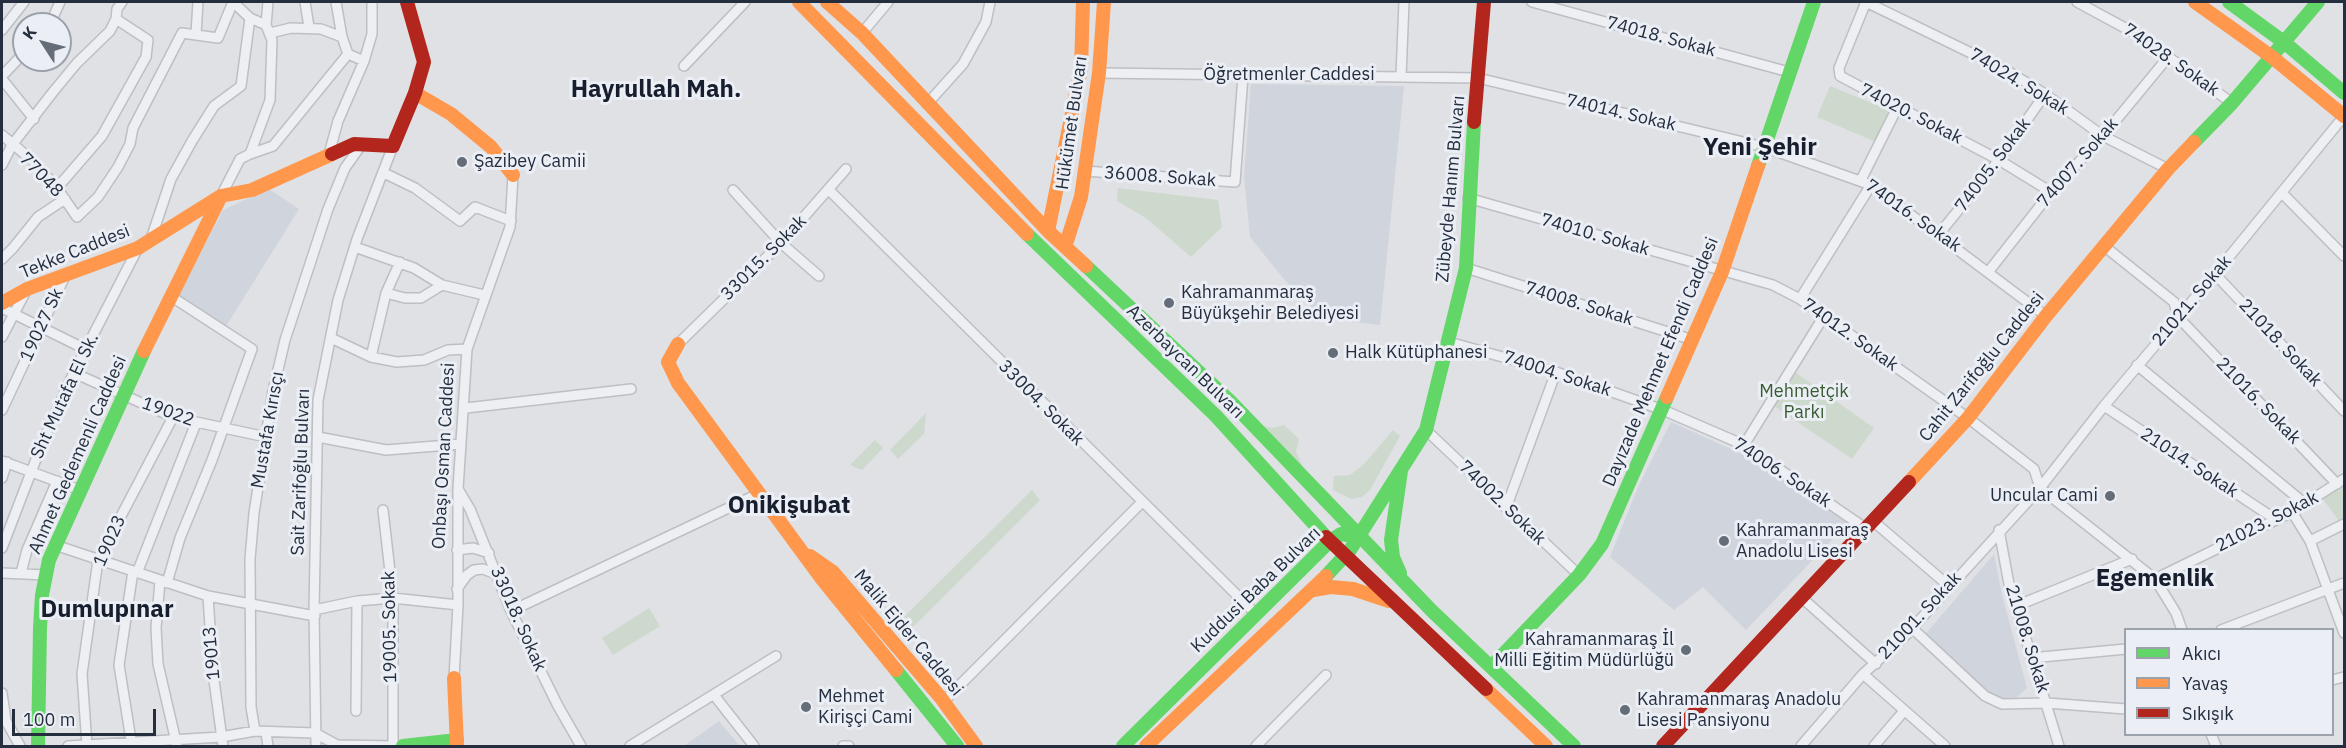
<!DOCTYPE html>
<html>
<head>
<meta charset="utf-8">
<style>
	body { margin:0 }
	#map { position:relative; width:2346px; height:748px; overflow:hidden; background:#dfe1e5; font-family:"IBM Plex Sans",sans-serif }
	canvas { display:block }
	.frame { position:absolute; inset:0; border:3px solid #242e3f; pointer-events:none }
	.legend { position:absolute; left:2124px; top:628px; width:210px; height:108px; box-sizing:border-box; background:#ebeff5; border:2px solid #9ba2ac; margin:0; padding:8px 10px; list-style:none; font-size:18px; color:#242e3f }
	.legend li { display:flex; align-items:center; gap:12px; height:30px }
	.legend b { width:30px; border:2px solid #9ba2ac }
	.north { position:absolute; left:12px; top:12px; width:60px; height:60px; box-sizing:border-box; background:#ebeff5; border:2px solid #9ba2ac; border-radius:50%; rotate:306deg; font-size:16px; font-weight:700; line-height:24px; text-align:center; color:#242e3f }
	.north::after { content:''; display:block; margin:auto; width:21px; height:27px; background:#656d79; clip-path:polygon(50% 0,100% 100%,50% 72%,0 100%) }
	.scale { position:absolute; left:12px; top:709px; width:144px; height:27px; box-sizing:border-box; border:3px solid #242e3f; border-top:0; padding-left:8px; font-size:18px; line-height:21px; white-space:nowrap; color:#242e3f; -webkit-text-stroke:4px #ebeff5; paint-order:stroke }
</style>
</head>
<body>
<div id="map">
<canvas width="2346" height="748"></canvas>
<div class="frame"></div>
<ul class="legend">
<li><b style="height:8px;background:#63d668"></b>Akıcı</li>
<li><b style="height:8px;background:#ff974d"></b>Yavaş</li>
<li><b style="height:8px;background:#b3261e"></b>Sıkışık</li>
</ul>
<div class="north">K</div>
<div class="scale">100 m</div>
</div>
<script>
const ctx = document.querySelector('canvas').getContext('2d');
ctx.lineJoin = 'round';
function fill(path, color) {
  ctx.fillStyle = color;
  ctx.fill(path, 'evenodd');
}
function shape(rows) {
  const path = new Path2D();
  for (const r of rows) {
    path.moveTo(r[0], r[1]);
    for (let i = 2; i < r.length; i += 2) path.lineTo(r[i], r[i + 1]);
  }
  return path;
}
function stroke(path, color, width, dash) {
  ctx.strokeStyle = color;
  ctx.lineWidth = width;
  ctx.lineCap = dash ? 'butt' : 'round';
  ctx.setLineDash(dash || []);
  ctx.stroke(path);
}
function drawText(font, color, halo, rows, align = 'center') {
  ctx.font = font + ' "IBM Plex Sans",sans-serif';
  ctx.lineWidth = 6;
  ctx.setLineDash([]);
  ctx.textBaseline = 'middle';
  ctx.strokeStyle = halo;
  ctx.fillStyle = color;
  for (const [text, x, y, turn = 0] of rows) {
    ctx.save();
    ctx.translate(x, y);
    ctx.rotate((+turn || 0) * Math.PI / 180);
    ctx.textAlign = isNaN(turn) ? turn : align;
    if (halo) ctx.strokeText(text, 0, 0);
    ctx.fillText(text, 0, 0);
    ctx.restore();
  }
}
const built = shape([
	[1251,84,1404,86,1380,325,1323,319,1283,278,1250,237,1244,176],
	[269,189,299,209,225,328,178,296,223,210],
	[1671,422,1740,453,1847,518,1846,525,1746,630,1703,587,1674,610,1610,557,1638,487],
	[1994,554,2002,595,2027,688,2011,702,2000,700,1922,638],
	[719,721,740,746,684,746]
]);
const green = shape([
	[1830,86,1889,110,1876,142,1817,117],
	[1118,188,1218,200,1222,227,1191,257,1146,218,1117,201],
	[1792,370,1874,428,1852,459,1771,404],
	[926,413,924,434,898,459,890,450],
	[1255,424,1272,428,1284,425,1299,439,1296,451,1304,470],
	[1393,430,1400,436,1370,490,1362,497,1351,499,1333,490,1334,476,1350,475,1363,465],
	[875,440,883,448,862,470,850,465],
	[2344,479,2344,524,2342,525,2320,495],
	[1032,490,1040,500,912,628,903,618],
	[649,608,660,626,613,655,602,638]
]);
const street = shape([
	[305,2,309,27],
	[336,2,342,37],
	[1532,2,1789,72],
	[1866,2,2006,70,2045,94,2103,136,2168,169],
	[1866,2,1839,68,1840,76,1999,160,2051,192],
	[2077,2,2138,35,2232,103],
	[234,3,250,18,266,25],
	[50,24,60,2],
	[2,30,24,2],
	[270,33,291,28,321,29,342,37,348,54,364,61],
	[862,33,888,2],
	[196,34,198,2],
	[684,66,745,2],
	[1099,73,1478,78,1764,147,1871,185,2046,316],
	[2,76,24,53],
	[1401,76,1404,2],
	[2,79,34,119],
	[927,104,963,64,986,22,990,2],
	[2,135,33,161,57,188,77,217,98,197,118,167,130,144,133,128,182,33,218,38,233,2],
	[250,154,273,146,348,54],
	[329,154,338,121,364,61,372,34,372,2],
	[2,165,12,145,53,92,77,63,110,31,116,19,117,9,122,2],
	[1085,171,1235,182,1243,76],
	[384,173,415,188,460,221,475,207,511,221],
	[1861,180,1898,106],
	[57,188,102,136,146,57,148,40,116,19],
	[733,190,781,243,819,276],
	[829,190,1256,614],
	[2282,193,2344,256],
	[221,196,240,159,250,154,270,100,272,40,266,25,268,2],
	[1468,198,1773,285,1800,299,1968,418,2034,469,2040,488,2155,579,2176,613,2182,630],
	[1939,234,1999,160,2045,94],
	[151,239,171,179,192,141,214,106,241,86,250,18],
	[2104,246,2174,302,2178,317,2337,484],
	[355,247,414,268,442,285,484,295],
	[2,259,13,248,38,217,65,199],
	[1466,268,1693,340],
	[1989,271,2051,192,2103,136,2169,56],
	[2215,274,2344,411],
	[386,293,405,298,421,298,442,285],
	[1800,299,1871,185],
	[2,308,85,349],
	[2,337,27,289],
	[331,338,371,357,397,362,424,360,448,350,467,349],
	[1449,342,1556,372,1663,410,1744,445,1865,528],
	[678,344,781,243,846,169],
	[371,357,386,293,400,262],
	[2137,365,2304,503],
	[74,373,173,417,266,437],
	[2104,406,2275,519],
	[466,408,631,389],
	[2,410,66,274],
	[1426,430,1579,575],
	[318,437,386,450,461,444],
	[1744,445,1824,316],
	[2,461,80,490],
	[2,478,7,462],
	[458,489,470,509,511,611,558,706,581,746],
	[1506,508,1556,372],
	[383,510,393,598,393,745],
	[2292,512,2310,541,2344,633],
	[1873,521,1949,586],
	[1999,530,2009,584,2059,746],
	[2310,541,2344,524],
	[55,545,208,596,315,616],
	[2,548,43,441,75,370,138,248],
	[457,550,473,548,489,553],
	[2,573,46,575],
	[21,573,27,550,57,481],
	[137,573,196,423],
	[2155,579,2292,512,2344,479],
	[160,581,156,628,158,664,177,746],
	[167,583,180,538,212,460,252,349,172,297],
	[457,589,467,575,474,570,483,569,496,574],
	[208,596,213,673,223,746],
	[1801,597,1876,664],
	[2016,606,2132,559],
	[314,610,357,601,393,598,458,605],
	[511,611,760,493],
	[1912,628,1985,696,2002,704,2047,703,2126,709],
	[2221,630,2344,583],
	[2031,658,2126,649],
	[1863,674,1945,746],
	[454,678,458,605,458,489,467,349,510,227,513,175],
	[2332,680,2344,677],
	[2,693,6,721,20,746],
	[714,695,754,746],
	[943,702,1142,502],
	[356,711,357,601],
	[255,731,251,707,250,559,254,513,273,391,285,340,328,209,345,168,362,144],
	[266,733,268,746],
	[315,733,337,745,396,746],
	[2211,734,2216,746],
	[68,746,221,737,255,731,315,733],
	[87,746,82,674,98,560,173,417],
	[132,746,119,665,133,571],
	[316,746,314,610,318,400,338,300,357,239,393,146],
	[630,746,776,656],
	[843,746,849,746],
	[1256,746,1326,675],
	[1801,746,1863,674,1906,635,2040,488,2104,406,2215,274,2344,116],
	[1874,746,1904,711]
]);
const fast = shape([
	[2229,2,2285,43,2344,93],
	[2194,142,2232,103,2318,2],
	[1758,166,1814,2],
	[1027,234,1216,416,1326,537],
	[1086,266,1231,402,1432,611,1574,746],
	[1400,573,1393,557,1391,540,1401,471],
	[1326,576,1350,550,1426,430,1466,268,1474,122],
	[1491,667,1579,575,1602,544,1667,397],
	[896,670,957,746],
	[38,746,40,628,42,595,49,560,144,351],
	[403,746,457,740],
	[1123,746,1330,541,1341,534,1360,537]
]);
const slow = shape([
	[799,2,1027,234],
	[827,2,862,33,1048,231,1086,266],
	[2195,2,2272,57,2344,116],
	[415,93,451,114,491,147,513,175],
	[1048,231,1081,69,1083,2],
	[1065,247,1081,197,1099,73,1104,2],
	[2,303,27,289,138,248,221,196,252,190,332,154],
	[678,344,668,362,678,383,822,579,896,670],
	[144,351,221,196],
	[1667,397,1722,272,1758,166],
	[1909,482,1968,418,2046,316,2168,169,2194,142],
	[810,556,833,572,941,698,976,746],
	[1313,590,1331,587,1353,589,1389,601],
	[454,678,457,746],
	[1486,689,1546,746],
	[1146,746,1326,576]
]);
const jam = shape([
	[1474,122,1484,2],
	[332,154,354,144,393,146,415,93,424,62,407,2],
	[1326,537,1486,689],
	[1663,746,1909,482]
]);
const markers = [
	[462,162,6,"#656d79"],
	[1169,303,6,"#656d79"],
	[1333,353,6,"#656d79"],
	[2110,496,6,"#656d79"],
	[1724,541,6,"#656d79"],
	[1686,650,6,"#656d79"],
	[806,707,6,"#656d79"],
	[1625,710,6,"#656d79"]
];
const streetNames = [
	["74018. Sokak",1661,37,15],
	["74028. Sokak",2171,60,35],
	["Öğretmenler Caddesi",1289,75],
	["74024. Sokak",2019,82,31],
	["74014. Sokak",1621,113,13],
	["74020. Sokak",1911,114,27],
	["Hükümet Bulvarı",1072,123,-82],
	["74007. Sokak",2078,163,-49],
	["74005. Sokak",1993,165,-53],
	["77048",41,175,46],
	["36008. Sokak",1160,177,4],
	["Zübeyde Hanım Bulvarı",1451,189,-85],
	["74016. Sokak",1913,216,35],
	["74010. Sokak",1595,235,16],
	["Tekke Caddesi",75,252,-22],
	["33015. Sokak",764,258,-45],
	["21021. Sokak",2192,301,-50],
	["74008. Sokak",1579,304,17],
	["19027 Sk",42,325,-65],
	["74012. Sokak",1850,335,35],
	["21018. Sokak",2280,343,47],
	["Azerbaycan Bulvarı",1185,362,44],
	["Dayızade Mehmet Efendi Caddesi",1661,362,-67],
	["Cahit Zarifoğlu Caddesi",1982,367,-51],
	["74004. Sokak",1557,374,18],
	["Sht Mutafa El Sk.",65,396,-65],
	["21016. Sokak",2258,401,46],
	["33004. Sokak",1041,403,45],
	["19022",168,412,20],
	["Mustafa Kırısçı",268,430,-80],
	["Ahmet Gedemenli Caddesi",78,455,-66],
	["Onbaşı Osman Caddesi",444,456,-87],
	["21014. Sokak",2189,463,33],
	["Sait Zarifoğlu Bulvarı",301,472,-88],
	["74006. Sokak",1782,473,33],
	["74002. Sokak",1502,503,44],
	["21023. Sokak",2267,522,-27],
	["19023",110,541,-66],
	["Kuddusi Baba Bulvarı",1256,590,-44],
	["21001. Sokak",1920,616,-47],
	["33018. Sokak",518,619,66],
	["19005. Sokak",390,627,-91],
	["Malik Ejder Caddesi",908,633,50],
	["21008. Sokak",2027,639,73],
	["19013",212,653,-95]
];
const poiNames = [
	["Şazibey Camii",474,162],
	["Kahramanmaraş",1181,293],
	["Büyükşehir Belediyesi",1181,314],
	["Halk Kütüphanesi",1345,353],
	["Uncular Cami",2098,496,"right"],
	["Kahramanmaraş",1736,531],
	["Anadolu Lisesi",1736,552],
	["Kahramanmaraş İl",1674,640,"right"],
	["Milli Eğitim Müdürlüğü",1674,661,"right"],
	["Mehmet",818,697],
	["Kirişçi Cami",818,718],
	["Kahramanmaraş Anadolu",1637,700],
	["Lisesi Pansiyonu",1637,721]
];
const parkNames = [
	["Mehmetçik",1804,392],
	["Parkı",1804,413]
];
const districtNames = [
	["Hayrullah Mah.",656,90],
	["Yeni Şehir",1760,148],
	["Onikişubat",789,506],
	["Egemenlik",2155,579],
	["Dumlupınar",107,610]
];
fill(built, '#d0d4dc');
fill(green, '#ced9ce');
stroke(street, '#bdbfc3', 12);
stroke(street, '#eeeff2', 9);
stroke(fast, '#63d668', 14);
stroke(slow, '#ff974d', 14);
stroke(jam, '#b3261e', 14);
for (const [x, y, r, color] of markers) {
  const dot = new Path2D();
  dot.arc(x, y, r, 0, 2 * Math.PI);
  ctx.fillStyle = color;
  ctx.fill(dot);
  stroke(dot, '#ebeff5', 2);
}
drawText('18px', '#242e3f', '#ebeff5', streetNames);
drawText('18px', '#242e3f', '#ebeff5', poiNames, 'left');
drawText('18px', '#385c31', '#ebeff5', parkNames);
drawText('bold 24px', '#171f2f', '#ebeff5', districtNames);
</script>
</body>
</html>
